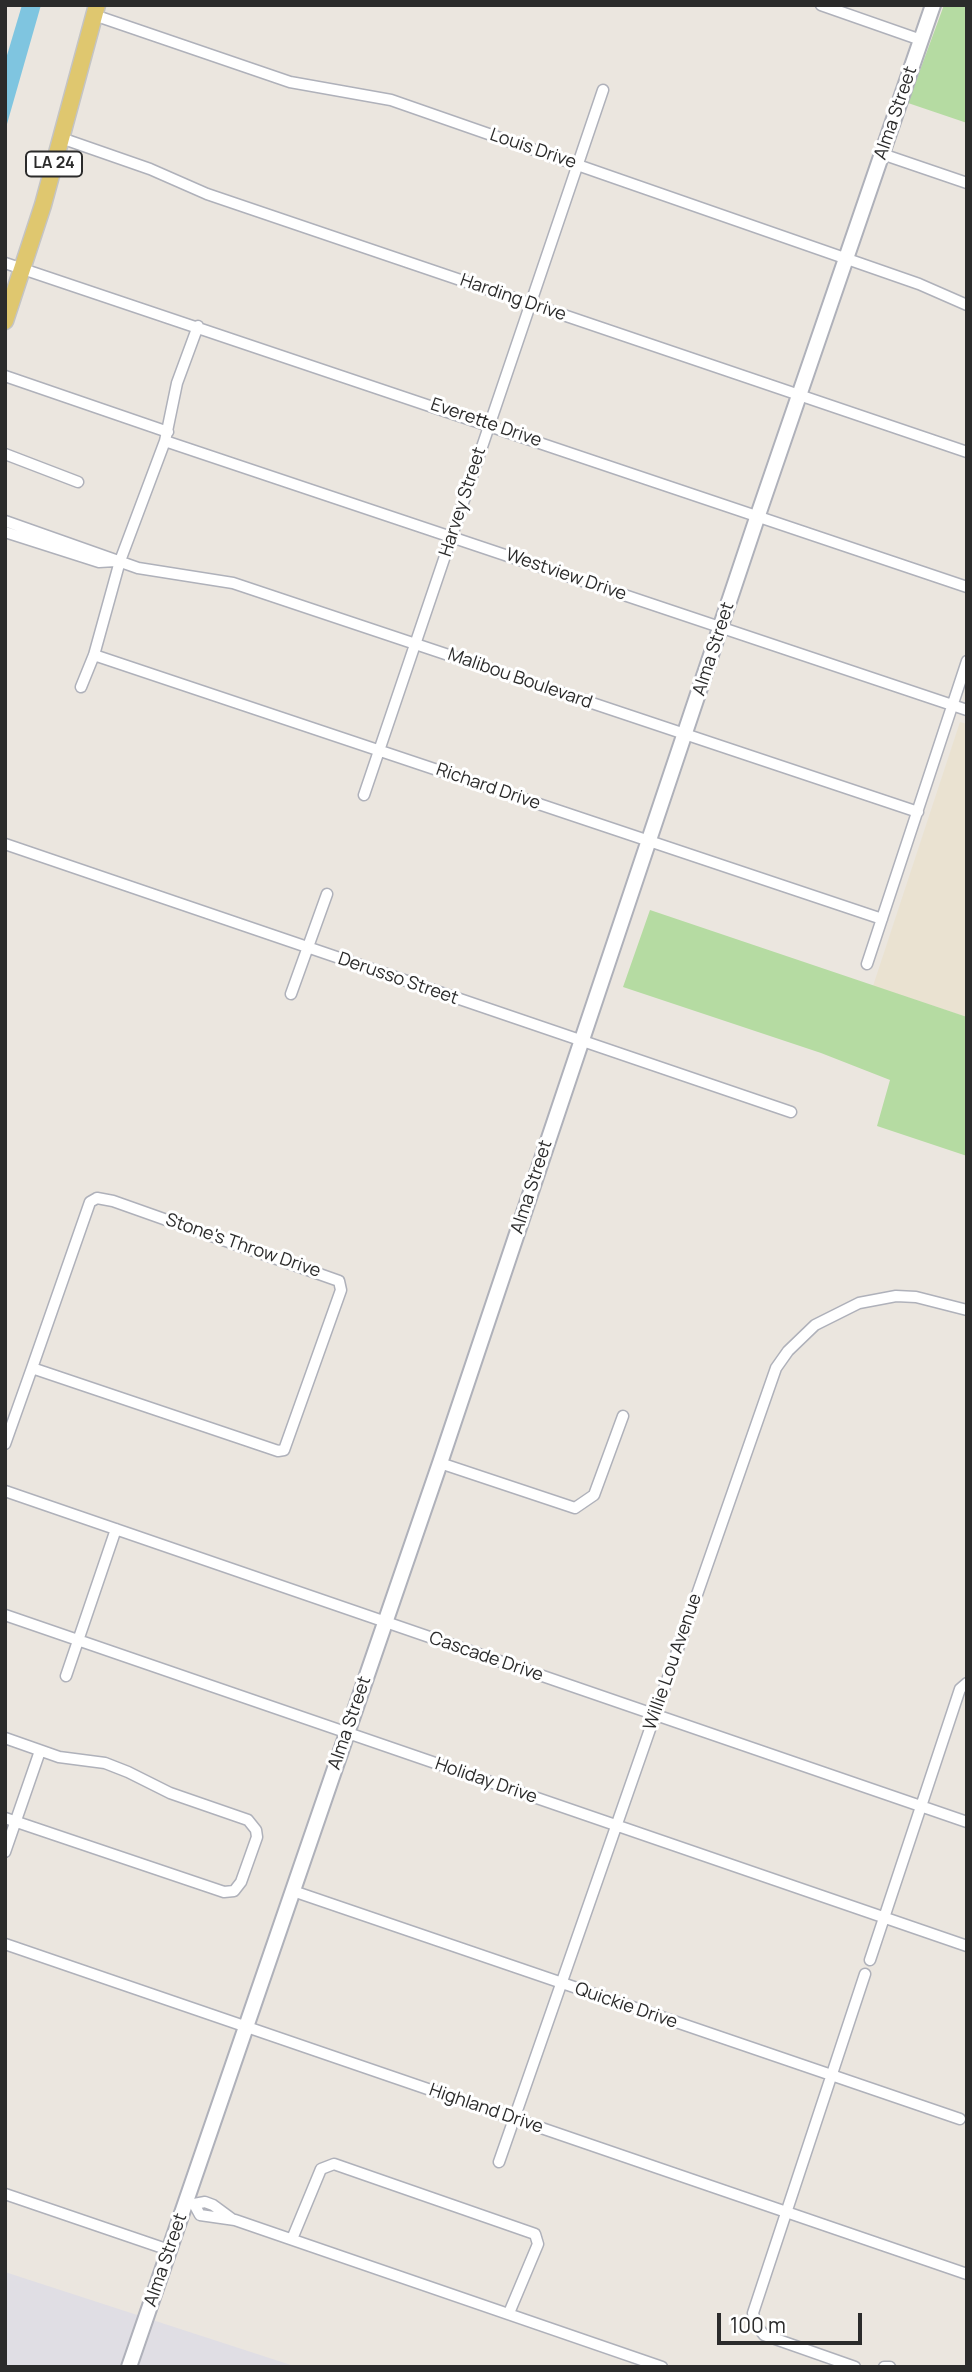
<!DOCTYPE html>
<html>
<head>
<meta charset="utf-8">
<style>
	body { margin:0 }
	#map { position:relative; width:972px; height:2372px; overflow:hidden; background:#ebe6df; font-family:Manrope,sans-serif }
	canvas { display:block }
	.frame { position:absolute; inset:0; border:7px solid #2b2b2b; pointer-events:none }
	.scale { position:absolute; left:717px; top:2313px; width:145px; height:32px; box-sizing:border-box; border:4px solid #2b2b2b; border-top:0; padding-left:9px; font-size:21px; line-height:24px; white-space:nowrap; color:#2b2b2b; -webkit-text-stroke:5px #fff; paint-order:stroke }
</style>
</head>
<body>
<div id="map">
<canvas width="972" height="2372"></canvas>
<div class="frame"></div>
<div class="scale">100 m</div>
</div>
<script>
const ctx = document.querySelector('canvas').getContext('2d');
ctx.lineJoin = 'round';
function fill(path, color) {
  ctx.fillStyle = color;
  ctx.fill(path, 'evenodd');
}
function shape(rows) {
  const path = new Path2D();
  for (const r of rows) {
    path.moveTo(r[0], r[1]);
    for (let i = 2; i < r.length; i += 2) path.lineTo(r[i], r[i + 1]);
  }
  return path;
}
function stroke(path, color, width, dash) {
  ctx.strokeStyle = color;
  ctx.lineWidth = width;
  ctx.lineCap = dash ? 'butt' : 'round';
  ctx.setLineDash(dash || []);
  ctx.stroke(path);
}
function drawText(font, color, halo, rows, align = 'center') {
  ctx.font = font + ' Manrope,sans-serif';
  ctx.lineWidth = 6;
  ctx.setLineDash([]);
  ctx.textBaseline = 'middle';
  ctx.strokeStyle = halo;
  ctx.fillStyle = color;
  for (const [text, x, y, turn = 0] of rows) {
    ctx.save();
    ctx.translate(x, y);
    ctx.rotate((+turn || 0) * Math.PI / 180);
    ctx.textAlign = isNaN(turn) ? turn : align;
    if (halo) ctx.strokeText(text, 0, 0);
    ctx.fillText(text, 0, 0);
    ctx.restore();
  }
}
const industrial = shape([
	[5,2272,297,2367,5,2367]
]);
const education = shape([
	[960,722,967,724,967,1017,873,986]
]);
const green = shape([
	[944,5,967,5,967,123,908,103],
	[650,910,967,1017,967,1156,877,1126,890,1080,821,1053,623,987]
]);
const water = shape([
	[22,5,41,5,5,131,5,62]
]);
const street = shape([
	[821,5,921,40],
	[94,15,290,82,391,100,919,284,967,305],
	[61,138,150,169,207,194,967,452],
	[882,154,967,183],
	[5,263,967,587],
	[5,376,168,432],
	[165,441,967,710],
	[5,454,78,482],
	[5,521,138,568,233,583,918,812],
	[5,532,99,562,116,561],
	[94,655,882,919],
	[81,687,94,655,120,561,165,441,177,383,198,326],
	[364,795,603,90],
	[5,844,791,1112],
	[867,964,967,661],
	[291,994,327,894],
	[97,1198,113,1201,339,1281,341,1290,284,1450,278,1451,32,1368,90,1202,97,1198],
	[5,1444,32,1368],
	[440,1463,575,1508,594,1495,623,1416],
	[5,1491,967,1822],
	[5,1615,967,1946],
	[66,1676,116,1529],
	[5,1738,59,1757,105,1763,128,1772,170,1793,248,1820,256,1830,257,1837,241,1882,234,1891,224,1892,5,1818],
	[5,1852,40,1751],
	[293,1891,960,2119],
	[5,1944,967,2274],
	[870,1960,960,1689,967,1683],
	[499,2162,776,1368,788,1351,815,1325,859,1303,896,1296,916,1297,967,1310],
	[5,2194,169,2250],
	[186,2202,194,2204,200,2215,235,2220,662,2367],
	[194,2204,205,2202,213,2205,232,2219],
	[292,2239,321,2169,334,2164,535,2234,538,2244,509,2313],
	[855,2367,764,2335,756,2325,753,2313,865,1974],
	[884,2367,890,2367]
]);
const secondary = shape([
	[129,2367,440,1463,758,515,933,5]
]);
const primary = shape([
	[5,321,43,205,97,5]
]);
const shields = [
	[54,164,56]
];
const shieldNames = [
	["LA 24",54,164]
];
const streetNames = [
	["Alma Street",896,113,-71],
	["Louis Drive",533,149,19],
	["Harding Drive",513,298,19],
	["Everette Drive",486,423,19],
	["Harvey Street",463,502,-72],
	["Westview Drive",566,575,19],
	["Alma Street",714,649,-72],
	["Malibou Boulevard",520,679,19],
	["Richard Drive",488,787,19],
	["Derusso Street",398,979,19],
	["Alma Street",532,1187,-72],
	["Stone's Throw Drive",243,1246,19],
	["Cascade Drive",486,1657,19],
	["Willie Lou Avenue",673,1662,-71],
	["Alma Street",350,1723,-71],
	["Holiday Drive",486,1781,19],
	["Quickie Drive",626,2006,19],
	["Highland Drive",486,2109,19],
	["Alma Street",166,2260,-71]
];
fill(industrial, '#e0dee4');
fill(education, '#eae2d1');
fill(green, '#b5dba2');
fill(water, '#7fc5e0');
stroke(street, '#afb1ba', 13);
stroke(secondary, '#afb1ba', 18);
stroke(primary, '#c4c4c4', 19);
stroke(street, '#fff', 10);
stroke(secondary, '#fff', 14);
stroke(primary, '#dfc76f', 16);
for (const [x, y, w] of shields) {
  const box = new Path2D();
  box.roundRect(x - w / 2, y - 12.5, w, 25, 5);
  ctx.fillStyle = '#fff';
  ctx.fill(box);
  stroke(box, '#2b2b2b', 2);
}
drawText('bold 16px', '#2b2b2b', null, shieldNames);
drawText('18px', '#2b2b2b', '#fff', streetNames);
</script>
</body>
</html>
